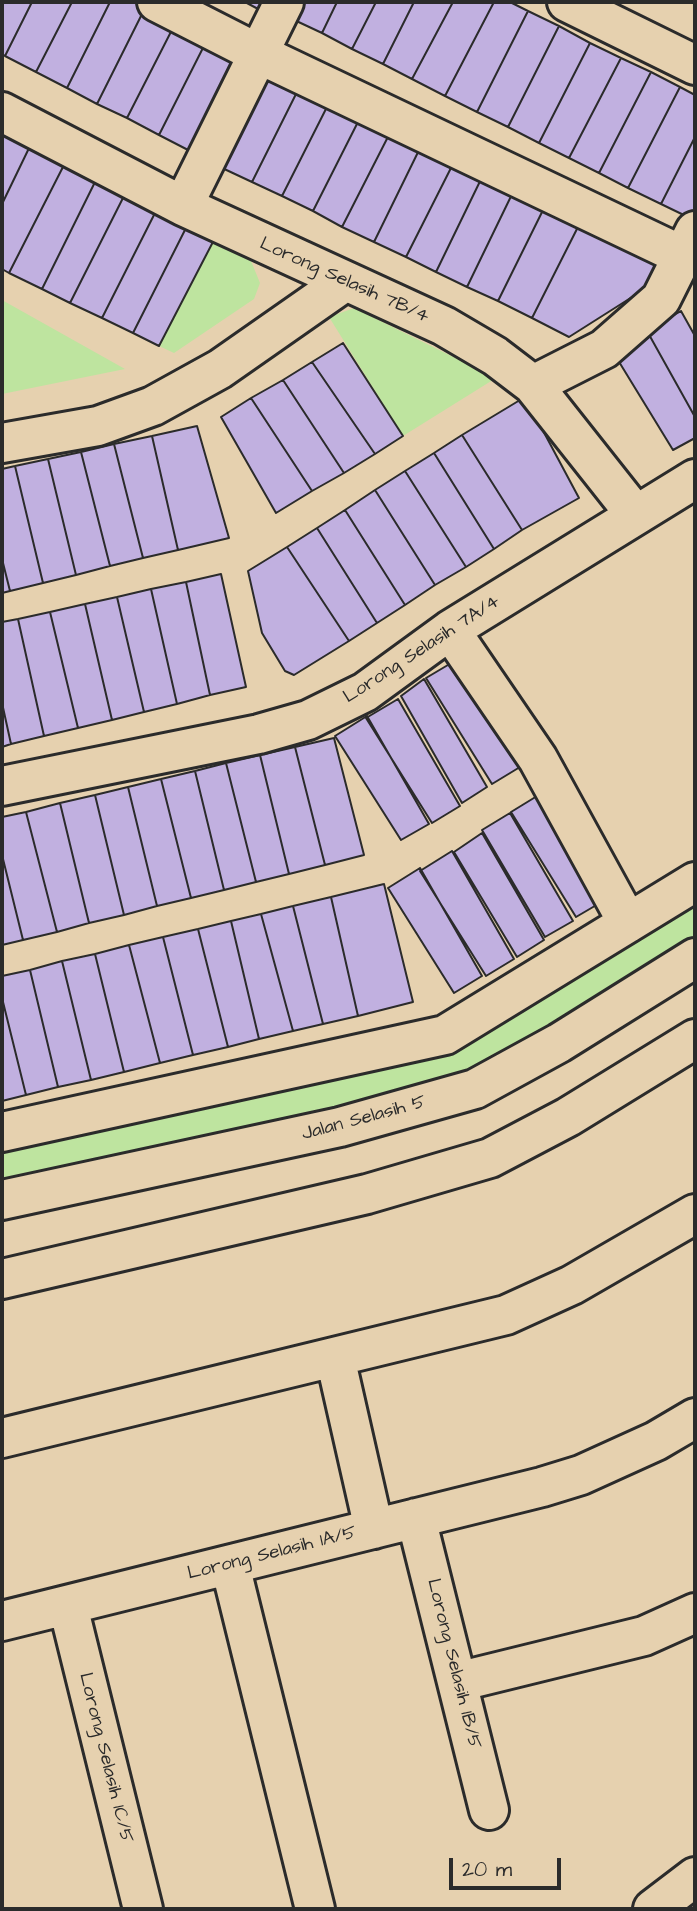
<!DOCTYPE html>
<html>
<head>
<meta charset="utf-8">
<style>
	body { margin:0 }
	#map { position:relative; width:697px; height:1911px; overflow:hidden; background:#e6d1af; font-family:"Architects Daughter",sans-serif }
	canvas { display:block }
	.frame { position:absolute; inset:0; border:4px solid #2b2b2b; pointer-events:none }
	.scale { position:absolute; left:449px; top:1858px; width:112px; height:32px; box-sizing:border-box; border:4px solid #2b2b2b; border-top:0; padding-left:9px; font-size:21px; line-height:24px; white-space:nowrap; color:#2b2b2b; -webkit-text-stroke:5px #e6d1af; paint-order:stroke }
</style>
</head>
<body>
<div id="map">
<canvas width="697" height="1911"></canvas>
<div class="frame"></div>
<div class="scale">20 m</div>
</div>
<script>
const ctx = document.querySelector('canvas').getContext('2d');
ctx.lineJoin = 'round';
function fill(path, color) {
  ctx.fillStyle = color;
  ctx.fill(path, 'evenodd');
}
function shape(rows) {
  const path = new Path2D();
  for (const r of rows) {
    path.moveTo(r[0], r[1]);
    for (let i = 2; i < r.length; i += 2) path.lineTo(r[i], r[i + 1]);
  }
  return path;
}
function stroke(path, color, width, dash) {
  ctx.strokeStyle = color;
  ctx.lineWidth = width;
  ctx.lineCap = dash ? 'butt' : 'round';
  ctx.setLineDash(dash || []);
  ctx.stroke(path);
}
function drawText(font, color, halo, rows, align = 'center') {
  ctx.font = font + ' "Architects Daughter",sans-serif';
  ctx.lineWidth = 7;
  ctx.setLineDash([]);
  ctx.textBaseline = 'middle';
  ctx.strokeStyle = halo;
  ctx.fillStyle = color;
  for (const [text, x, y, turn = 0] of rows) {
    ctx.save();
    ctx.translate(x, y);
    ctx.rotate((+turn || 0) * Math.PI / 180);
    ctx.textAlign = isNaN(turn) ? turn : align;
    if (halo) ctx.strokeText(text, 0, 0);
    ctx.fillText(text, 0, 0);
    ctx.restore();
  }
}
const green = shape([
	[215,238,249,256,260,283,254,299,174,353,159,346],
	[2,300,125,369,2,394],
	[354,308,496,378,403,436,329,317],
	[695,882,695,958,475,1089,2,1200,2,1132,445,1035]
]);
const building = shape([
	[2,2,32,2,5,56,2,54,2,2],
	[32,2,72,2,36,72,5,56,32,2],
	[72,2,110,2,67,88,36,72,72,2],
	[110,2,148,2,97,104,67,88,110,2],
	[148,2,178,18,127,118,97,104,148,2],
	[245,2,264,2,260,10,245,2],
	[298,2,337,2,322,33,290,18,298,2],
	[337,2,376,2,352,49,322,33,337,2],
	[376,2,414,2,383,64,352,49,376,2],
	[414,2,453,2,412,79,383,64,414,2],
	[453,2,494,2,445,96,412,79,453,2],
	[494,2,510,2,528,11,477,112,445,96,494,2],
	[528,11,559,26,508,127,477,112,528,11],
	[178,18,210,34,159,135,127,118,178,18],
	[559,26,590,43,539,143,508,127,559,26],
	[210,34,241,49,190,151,159,135,210,34],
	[590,43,621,58,569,158,539,143,590,43],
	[621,58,651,72,599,173,569,158,621,58],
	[271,66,302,82,252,182,220,167,271,66],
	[651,72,680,87,628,188,599,173,651,72],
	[302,82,332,97,282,196,252,182,302,82],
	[680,87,695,95,695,137,661,204,628,188,680,87],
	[332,97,363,112,313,211,282,196,332,97],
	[363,112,393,127,342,227,313,211,363,112],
	[393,127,423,142,374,242,342,227,393,127],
	[2,133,31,144,2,204,2,133],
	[695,137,695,212,692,219,661,204,695,137],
	[423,142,456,158,406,257,374,242,423,142],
	[31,144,66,161,9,273,2,269,2,204,31,144],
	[456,158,485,171,436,272,406,257,456,158],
	[66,161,97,178,42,289,9,273,66,161],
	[485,171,516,186,467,287,436,272,485,171],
	[97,178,126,192,70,303,42,289,97,178],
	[516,186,548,200,498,301,467,287,516,186],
	[126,192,157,209,102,318,70,303,126,192],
	[548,200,583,217,532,318,498,301,548,200],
	[157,209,188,224,133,333,102,318,157,209],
	[583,217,673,256,659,280,569,337,532,318,583,217],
	[188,224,215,238,159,346,133,333,188,224],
	[681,311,695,336,695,417,647,331,681,311],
	[647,331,695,417,695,438,673,450,613,352,647,331],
	[343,343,403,436,375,454,312,362,343,343],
	[312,362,375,454,344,473,283,380,312,362],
	[283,380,344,473,312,491,251,398,283,380],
	[525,397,579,498,522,530,462,435,525,397],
	[251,398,312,491,276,513,221,417,251,398],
	[197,426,229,538,178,550,152,436,197,426],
	[462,435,522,530,494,549,434,453,462,435],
	[152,436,178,550,143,558,114,444,152,436],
	[114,444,143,558,110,566,81,452,114,444],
	[81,452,110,566,76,575,48,459,81,452],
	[434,453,494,549,466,567,405,471,434,453],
	[48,459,76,575,43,583,15,466,48,459],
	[15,466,43,583,10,591,2,559,2,469,15,466],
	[405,471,466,567,435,585,375,490,405,471],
	[375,490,435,585,405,605,345,510,375,490],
	[345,510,405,605,377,623,317,528,345,510],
	[317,528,377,623,349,641,287,547,317,528],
	[287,547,349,641,294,675,285,671,262,633,248,571,287,547],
	[2,559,10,591,2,593,2,559],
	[221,574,246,687,210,695,186,582,221,574],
	[186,582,210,695,177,704,151,589,186,582],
	[151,589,177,704,144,712,117,597,151,589],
	[117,597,144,712,112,720,85,604,117,597],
	[85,604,112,720,78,728,50,612,85,604],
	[50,612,78,728,44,736,18,619,50,612],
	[18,619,44,736,11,744,2,703,2,622,18,619],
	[458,659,520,767,492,784,426,678,458,659],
	[424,679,487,787,462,803,401,696,424,679],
	[398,699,460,806,432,823,366,718,398,699],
	[2,703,11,744,2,747,2,703],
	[367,716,429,824,401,840,335,736,367,716],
	[334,738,364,855,325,865,295,747,334,738],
	[295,747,325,865,289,874,260,755,295,747],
	[260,755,289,874,256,882,226,763,260,755],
	[226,763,256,882,224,890,195,771,226,763],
	[195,771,224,890,191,898,161,779,195,771],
	[161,779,191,898,157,906,128,787,161,779],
	[128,787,157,906,124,915,95,795,128,787],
	[542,793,605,900,576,917,511,812,542,793],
	[95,795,124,915,89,923,60,803,95,795],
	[60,803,89,923,57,932,26,812,60,803],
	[26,812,57,932,23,940,2,855,2,817,26,812],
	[510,813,573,921,545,937,482,830,510,813],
	[482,833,544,940,517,957,454,852,482,833],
	[452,851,514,959,486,976,420,871,452,851],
	[2,855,23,940,2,945,2,855],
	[420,868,482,976,454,993,388,888,420,868],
	[384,884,413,1002,358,1016,331,897,384,884],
	[331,897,358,1016,323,1024,293,906,331,897],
	[293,906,323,1024,293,1031,261,914,293,906],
	[261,914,293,1031,259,1039,231,921,261,914],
	[231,921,259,1039,228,1047,198,929,231,921],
	[198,929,228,1047,193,1055,163,937,198,929],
	[163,937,193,1055,160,1063,129,945,163,937],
	[129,945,160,1063,124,1072,95,954,129,945],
	[95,954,124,1072,91,1080,62,961,95,954],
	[62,961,91,1080,58,1087,30,970,62,961],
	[30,970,58,1087,26,1095,2,998,2,976,30,970],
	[2,998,26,1095,2,1101,2,998]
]);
const minor = shape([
	[157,2,259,54,683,256],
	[567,2,695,65],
	[2,112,183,206,444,326,495,356,533,385,635,514],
	[183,206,284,2],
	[533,385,604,349,661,299,695,231],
	[2,443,98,426,153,406,220,369,343,283],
	[450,630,538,759,628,923],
	[2,786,259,734,308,720,365,692,450,630,695,479],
	[2,1132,445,1035,695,882],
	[2,1200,340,1127,475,1089,559,1043,695,958],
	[2,1279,367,1194,490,1158,568,1117,695,1039],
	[335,1357,374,1529],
	[2,1438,506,1315,572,1285,695,1214],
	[416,1518,489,1810],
	[230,1565,315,1909],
	[68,1606,143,1909],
	[2,1621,542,1487,581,1475,656,1441,695,1418],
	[457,1682,644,1636,695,1613],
	[653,1909,695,1877]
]);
const streetNames = [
	["Lorong Selasih 7B/4",344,281,24],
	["Lorong Selasih 7A/4",422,650,-33],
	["Jalan Selasih 5",364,1119,-15],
	["Lorong Selasih 1A/5",272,1554,-14],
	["Lorong Selasih 1B/5",453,1664,76],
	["Lorong Selasih 1C/5",105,1758,76]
];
fill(green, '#bee49f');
fill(building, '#c1b0e0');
stroke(building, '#2b2b2b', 2);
stroke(minor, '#2b2b2b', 44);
stroke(minor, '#e6d1af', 38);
drawText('19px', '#2b2b2b', '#e6d1af', streetNames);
</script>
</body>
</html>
